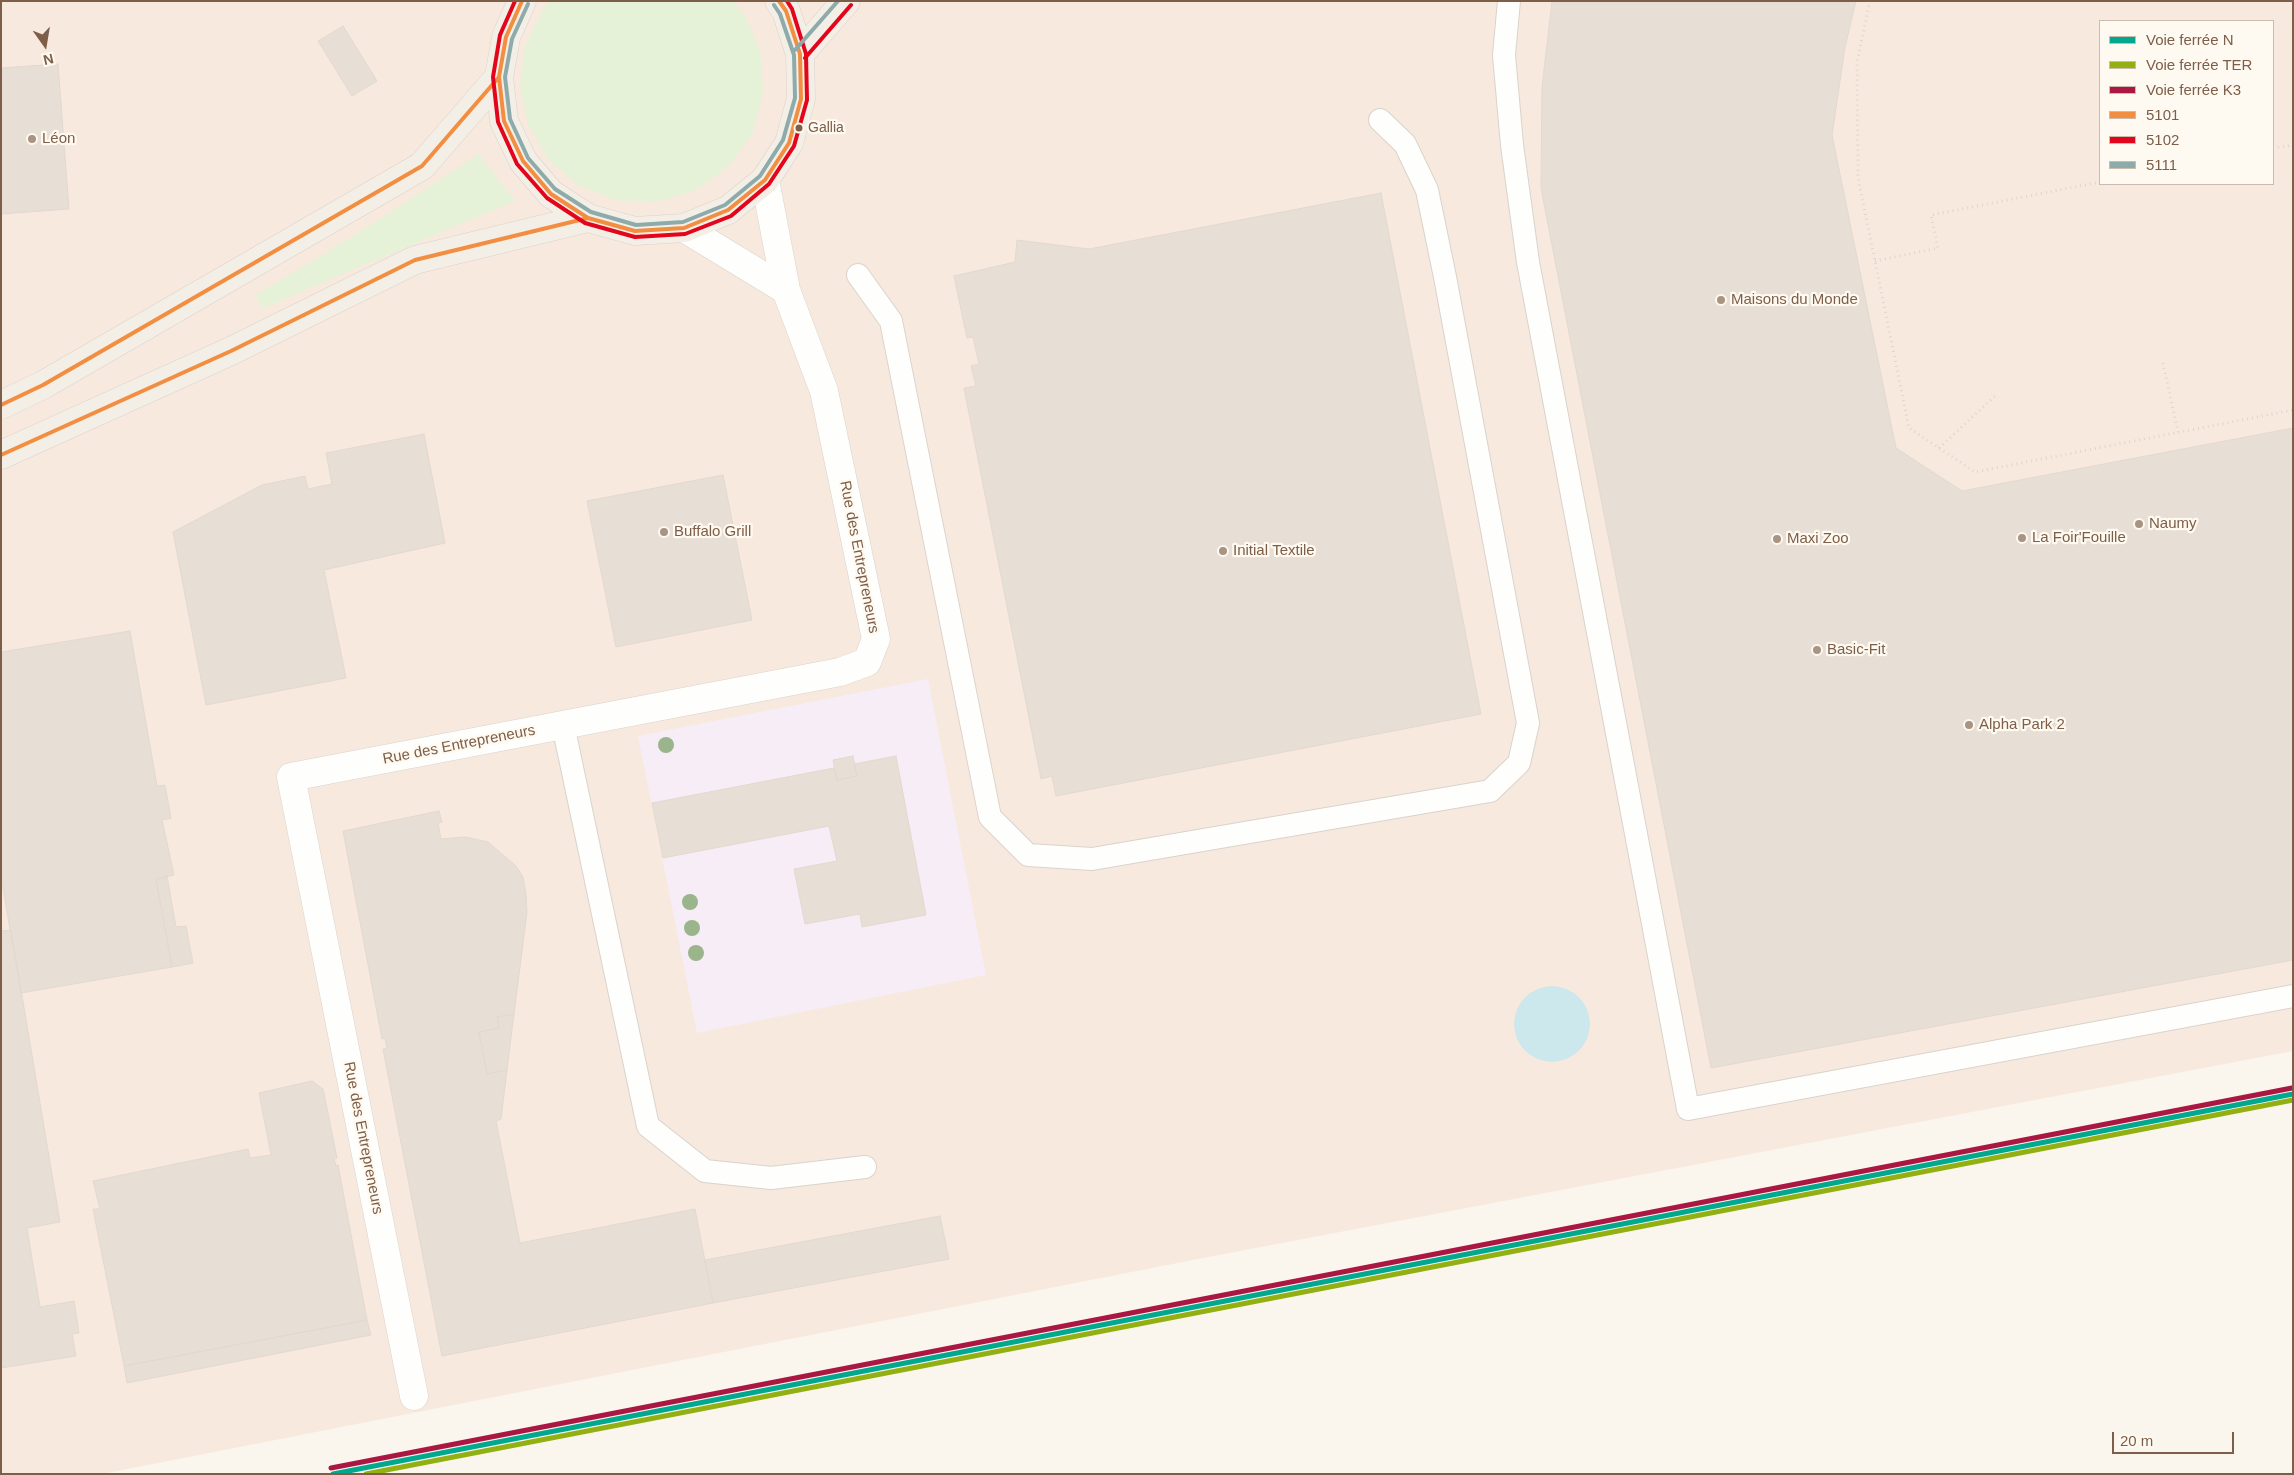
<!DOCTYPE html>
<html>
<head>
<meta charset="utf-8">
<style>
	body { margin:0 }
	#map { position:relative; width:2294px; height:1475px; overflow:hidden; background:#faf6ee; font-family:Arial,sans-serif }
	canvas { display:block }
	.frame { position:absolute; inset:0; border:2px solid #7d5e48; pointer-events:none }
	.legend { position:absolute; left:2099px; top:20px; width:175px; height:165px; box-sizing:border-box; background:#fffaf1; border:1px solid #cbbcad; margin:0; padding:6px 9px; list-style:none; font-size:15px; color:#7d5e48 }
	.legend li { display:flex; align-items:center; gap:10px; height:25px }
	.legend b { width:25px; border:1px solid #cbbcad }
	.north { position:absolute; left:20px; top:20px; width:50px; height:50px; -webkit-text-stroke:4px #fffaf1; paint-order:stroke; rotate:167deg; font-size:14px; font-weight:700; line-height:20px; text-align:center; color:#7d5e48 }
	.north::after { content:''; display:block; margin:auto; width:18px; height:22px; background:#7d5e48; clip-path:polygon(50% 0,100% 100%,50% 72%,0 100%) }
	.scale { position:absolute; left:2112px; top:1432px; width:122px; height:22px; box-sizing:border-box; border:2px solid #7d5e48; border-top:0; padding-left:6px; font-size:15px; line-height:18px; white-space:nowrap; color:#7d5e48; -webkit-text-stroke:4px #fffaf1; paint-order:stroke }
</style>
</head>
<body>
<div id="map">
<canvas width="2294" height="1475"></canvas>
<div class="frame"></div>
<ul class="legend">
<li><b style="height:6px;background:#00a88f"></b>Voie ferrée N</li>
<li><b style="height:6px;background:#92b012"></b>Voie ferrée TER</li>
<li><b style="height:6px;background:#aa1743"></b>Voie ferrée K3</li>
<li><b style="height:6px;background:#f28e42"></b>5101</li>
<li><b style="height:6px;background:#e3051b"></b>5102</li>
<li><b style="height:6px;background:#8eabac"></b>5111</li>
</ul>
<div class="north">N</div>
<div class="scale">20 m</div>
</div>
<script>
const ctx = document.querySelector('canvas').getContext('2d');
ctx.lineJoin = 'round';
function fill(path, color) {
  ctx.fillStyle = color;
  ctx.fill(path, 'evenodd');
}
function shape(rows) {
  const path = new Path2D();
  for (const r of rows) {
    if (r.length === 3) {
      path.moveTo(r[0] + r[2], r[1]);
      path.arc(r[0], r[1], r[2], 0, 2 * Math.PI);
      continue;
    }
    path.moveTo(r[0], r[1]);
    for (let i = 2; i < r.length; i += 2) path.lineTo(r[i], r[i + 1]);
  }
  return path;
}
function stroke(path, color, width, dash) {
  ctx.strokeStyle = color;
  ctx.lineWidth = width;
  ctx.lineCap = dash ? 'butt' : 'round';
  ctx.setLineDash(dash || []);
  ctx.stroke(path);
}
function drawText(font, color, halo, rows, align = 'center') {
  ctx.font = font + ' Arial,sans-serif';
  ctx.lineWidth = 4.5;
  ctx.setLineDash([]);
  ctx.textBaseline = 'middle';
  ctx.strokeStyle = halo;
  ctx.fillStyle = color;
  for (const [text, x, y, turn = 0] of rows) {
    ctx.save();
    ctx.translate(x, y);
    ctx.rotate((+turn || 0) * Math.PI / 180);
    ctx.textAlign = isNaN(turn) ? turn : align;
    if (halo) ctx.strokeText(text, 0, 0);
    ctx.fillText(text, 0, 0);
    ctx.restore();
  }
}
const commercial = shape([
	[1,1,2293,1,2293,1051,1198,1259,102,1474,1,1474],
	[2100,21,2273,21,2273,184,2100,184]
]);
const education = shape([
	[928,679,986,975,697,1033,638,736]
]);
const green = shape([
	[551,1,732,1,746,17,761,54,763,95,752,134,729,166,696,190,657,202,616,200,579,186,548,159,528,124,520,85,525,45,543,9],
	[479,154,515,201,263,308,256,295,360,232]
]);
const water = shape([
	[1552,1024,38]
]);
const building = shape([
	[1552,1,1856,1,1845,47,1832,135,1896,448,1962,491,2293,428,2293,960,1711,1068,1541,188,1542,87,1552,1],
	[343,26,377,81,352,96,318,41,343,26],
	[58,64,69,209,1,214,1,68,58,64],
	[1381,193,1481,714,1056,796,1052,776,1041,779,964,388,976,386,971,366,979,364,973,337,967,338,954,276,1015,262,1017,240,1089,249,1381,193],
	[424,434,445,543,324,570,346,678,206,705,173,532,262,485,305,476,308,489,332,484,326,453,424,434],
	[723,475,752,620,616,647,587,501,723,475],
	[130,631,157,786,165,785,171,818,162,820,174,875,156,879,172,967,21,993,1,877,1,652,130,631],
	[853,756,857,776,837,780,833,760,853,756],
	[896,756,926,915,862,927,860,914,805,924,794,869,837,861,829,826,663,858,652,803,834,768,837,780,857,776,854,764,896,756],
	[439,811,442,822,438,823,441,839,465,837,488,842,516,866,523,877,526,895,527,912,514,1014,497,1017,499,1028,479,1032,487,1074,507,1070,501,1119,496,1121,520,1243,695,1209,713,1303,442,1356,383,1049,387,1048,385,1038,382,1039,343,831,439,811],
	[167,876,176,927,186,926,193,963,172,967,156,879,167,876],
	[11,930,60,1222,27,1228,40,1307,74,1301,79,1333,72,1334,76,1356,1,1368,1,931,11,930],
	[514,1014,507,1070,487,1074,479,1032,499,1028,497,1017,514,1014],
	[312,1081,323,1089,337,1158,334,1159,336,1166,338,1165,367,1320,124,1366,93,1209,100,1209,93,1181,248,1149,250,1158,271,1155,259,1093,312,1081],
	[940,1216,949,1259,713,1303,705,1260,940,1216],
	[367,1320,371,1335,127,1383,124,1366,367,1320]
]);
const path = shape([
	[1870,1,1857,62,1858,178,1909,428,1975,472,2293,410],
	[2273,148,2293,145],
	[1875,261,1938,248,1931,215,2100,182],
	[2163,363,2178,432],
	[1939,448,1996,395]
]);
const lane = shape([
	[1509,1,1504,55,1512,145,1528,262,1688,1109,2293,996],
	[858,275,891,321,990,817,1028,855,1092,859,1490,791,1519,763,1528,723,1445,277,1427,190,1405,144,1380,120],
	[563,725,648,1126,705,1171,771,1178,865,1167]
]);
const street = shape([
	[684,228,786,290],
	[414,1396,291,777,840,672,867,662,876,639,824,391,786,290,765,180]
]);
const primary = shape([
	[522,1,506,37,499,77,504,121,523,161,551,194,588,218,635,231,684,228,728,210,765,180,789,143,801,99,800,54,786,11,779,1],
	[800,54,846,1],
	[1,405,43,385,422,166,499,77],
	[1,455,231,351,415,260,588,218]
]);
const bus1 = shape([
	[522,1,506,37,499,77,504,121,523,161,551,194,588,218,635,231,684,228,728,210,765,180,789,143,801,99,800,54,786,11,779,1],
	[1,405,43,385,422,166,499,77],
	[1,455,231,351,415,260,588,218]
]);
const bus2 = shape([
	[515,1,500,35,493,77,498,122,517,164,547,198,585,223,635,237,685,234,731,216,769,184,794,146,807,100,806,54,792,9,787,1],
	[805,58,851,5]
]);
const bus3 = shape([
	[528,4,512,39,505,77,510,119,528,158,555,189,591,212,636,225,683,222,725,205,760,176,783,140,795,98,794,55,780,14,774,5],
	[795,50,838,1]
]);
const rail1 = shape([
	[333,1474,2293,1094]
]);
const rail2 = shape([
	[366,1474,2293,1100]
]);
const rail3 = shape([
	[331,1468,2292,1088]
]);
const trees = [
	[666,745],
	[690,902],
	[692,928],
	[696,953]
];
const markers = [
	[799,128,4.5,"#7d5e48"],
	[32,139,5,"#a99382"],
	[1721,300,5,"#a99382"],
	[2139,524,5,"#a99382"],
	[664,532,5,"#a99382"],
	[2022,538,5,"#a99382"],
	[1777,539,5,"#a99382"],
	[1223,551,5,"#a99382"],
	[1817,650,5,"#a99382"],
	[1969,725,5,"#a99382"]
];
const busNames = [
	["Gallia",808,128]
];
const poiNames = [
	["Léon",42,139],
	["Maisons du Monde",1731,300],
	["Naumy",2149,524],
	["Buffalo Grill",674,532],
	["La Foir'Fouille",2032,538],
	["Maxi Zoo",1787,539],
	["Initial Textile",1233,551],
	["Basic-Fit",1827,650],
	["Alpha Park 2",1979,725]
];
const streetNames = [
	["Rue des Entrepreneurs",859,557,79],
	["Rue des Entrepreneurs",459,745,-11],
	["Rue des Entrepreneurs",363,1138,79]
];
fill(commercial, '#f8e9de');
fill(education, '#f7edf6');
fill(green, '#e5f2d7');
fill(water, '#cde8ed');
fill(building, '#e7ded5');
stroke(building, '#e4d9cf', 1);
stroke(lane, '#d9d3cc', 24);
stroke(street, '#d9d3cc', 29);
stroke(primary, '#dcd2ca', 29);
stroke(path, '#ddd6ce', 3, [1, 4]);
stroke(lane, '#fefefc', 22);
stroke(street, '#fefefc', 28);
stroke(primary, '#f4efe6', 28);
stroke(bus1, '#f28e42', 4);
stroke(bus2, '#e3051b', 4);
stroke(bus3, '#8eabac', 4);
stroke(rail1, '#00a88f', 5);
stroke(rail2, '#92b012', 5);
stroke(rail3, '#aa1743', 5);
ctx.fillStyle = '#9ab48c';
for (const [x, y] of trees) {
  ctx.beginPath();
  ctx.arc(x, y, 8, 0, 2 * Math.PI);
  ctx.fill();
}
for (const [x, y, r, color] of markers) {
  const dot = new Path2D();
  dot.arc(x, y, r, 0, 2 * Math.PI);
  ctx.fillStyle = color;
  ctx.fill(dot);
  stroke(dot, '#fffaf1', 2);
}
drawText('14px', '#7d5e48', '#fffaf1', busNames, 'left');
drawText('15px', '#7d5e48', '#fffaf1', poiNames, 'left');
drawText('15px', '#7d5e48', '#fffaf1', streetNames);
</script>
</body>
</html>
